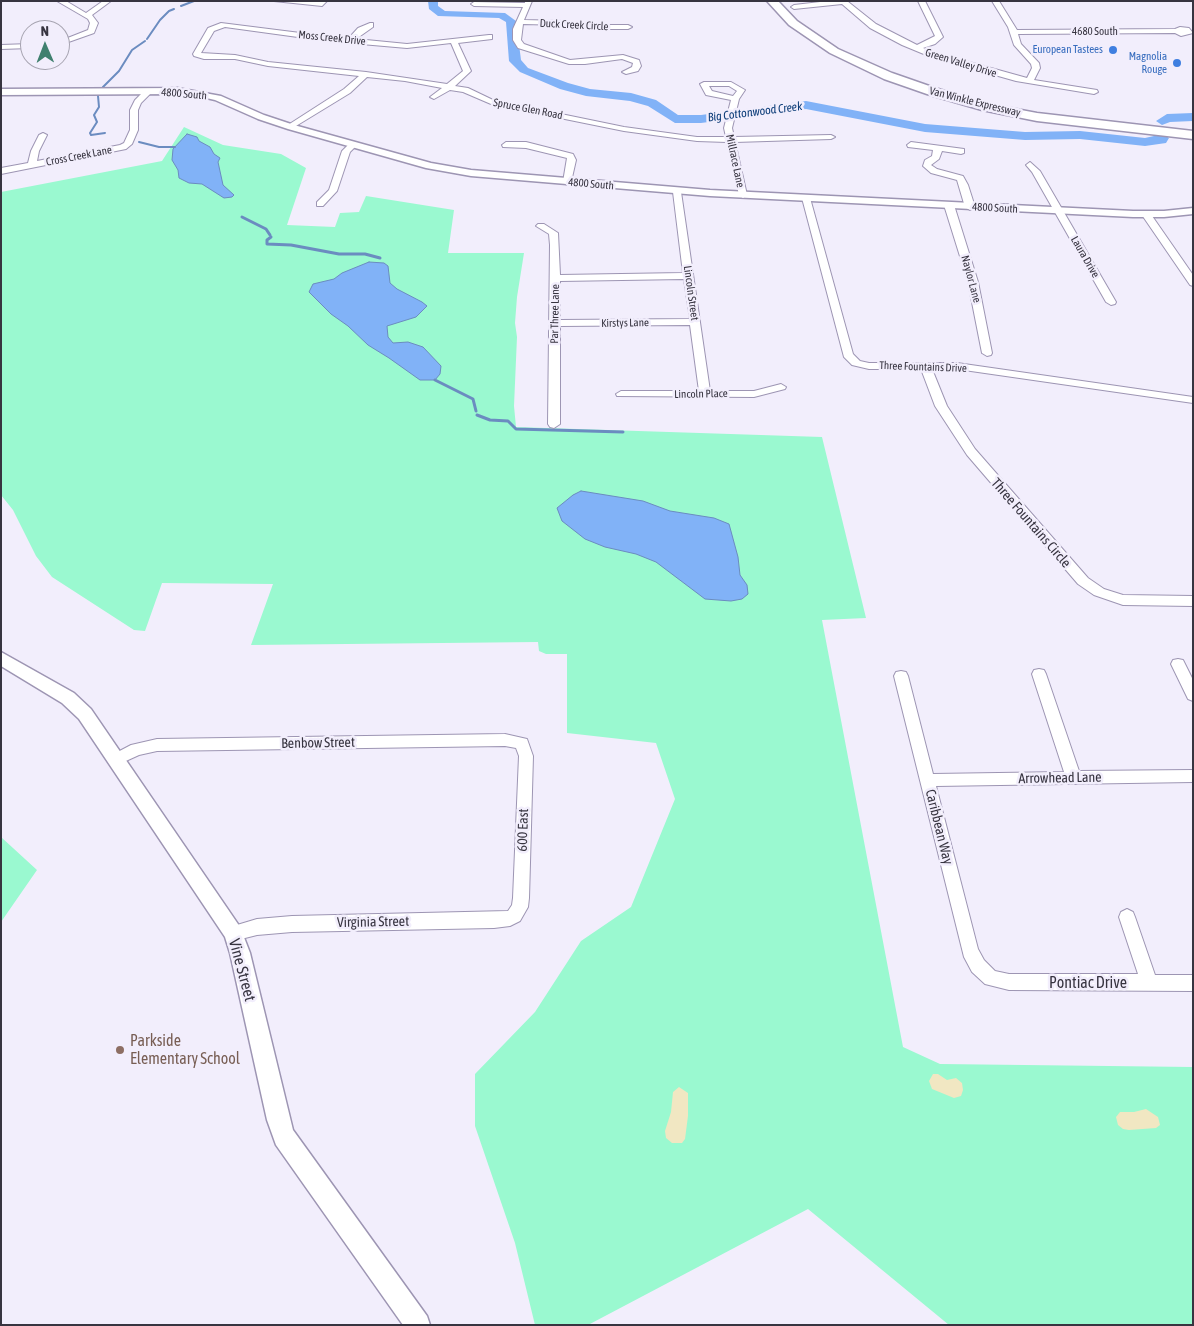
<!DOCTYPE html>
<html>
<head>
<meta charset="utf-8">
<style>
	body { margin:0 }
	#map { position:relative; width:1194px; height:1326px; overflow:hidden; background:#f2eefc; font-family:"Asap Condensed",sans-serif }
	canvas { display:block }
	.frame { position:absolute; inset:0; border:2px solid #373440; pointer-events:none }
	.north { position:absolute; left:20px; top:20px; width:50px; height:50px; box-sizing:border-box; background:#f2eefc; border:1px solid #a7a4b1; border-radius:50%; rotate:359deg; font-size:14px; font-weight:700; line-height:20px; text-align:center; color:#373440 }
	.north::after { content:''; display:block; margin:auto; width:18px; height:22px; background:#40806f; clip-path:polygon(50% 0,100% 100%,50% 72%,0 100%) }
</style>
</head>
<body>
<div id="map">
<canvas width="1194" height="1326"></canvas>
<div class="frame"></div>
<div class="north">N</div>
</div>
<script>
const ctx = document.querySelector('canvas').getContext('2d');
ctx.lineJoin = 'round';
function fill(path, color) {
  ctx.fillStyle = color;
  ctx.fill(path, 'evenodd');
}
function shape(rows) {
  const path = new Path2D();
  for (const r of rows) {
    path.moveTo(r[0], r[1]);
    for (let i = 2; i < r.length; i += 2) path.lineTo(r[i], r[i + 1]);
  }
  return path;
}
function stroke(path, color, width, dash) {
  ctx.strokeStyle = color;
  ctx.lineWidth = width;
  ctx.lineCap = dash ? 'butt' : 'round';
  ctx.setLineDash(dash || []);
  ctx.stroke(path);
}
function drawText(font, color, halo, rows, align = 'center') {
  ctx.font = font + ' "Asap Condensed",sans-serif';
  ctx.lineWidth = 5;
  ctx.setLineDash([]);
  ctx.textBaseline = 'middle';
  ctx.strokeStyle = halo;
  ctx.fillStyle = color;
  for (const [text, x, y, turn = 0] of rows) {
    ctx.save();
    ctx.translate(x, y);
    ctx.rotate((+turn || 0) * Math.PI / 180);
    ctx.textAlign = isNaN(turn) ? turn : align;
    if (halo) ctx.strokeText(text, 0, 0);
    ctx.fillText(text, 0, 0);
    ctx.restore();
  }
}
const green = shape([
	[184,127,223,145,281,154,306,168,287,225,335,227,340,213,359,212,366,196,454,210,448,253,524,253,517,297,515,323,517,337,514,406,516,427,822,437,866,618,822,620,903,1047,940,1064,1193,1067,1193,1325,949,1325,808,1209,588,1325,535,1325,515,1243,475,1126,475,1074,535,1012,581,941,631,907,675,799,656,743,567,733,567,654,546,654,539,651,538,642,251,645,273,584,162,583,145,631,134,630,52,577,36,556,13,510,1,495,1,192,162,161],
	[1,837,37,870,1,922]
]);
const sand = shape([
	[933,1074,938,1074,947,1080,956,1078,962,1083,963,1090,961,1096,954,1098,932,1089,929,1081],
	[679,1087,688,1093,688,1116,685,1139,682,1143,672,1143,666,1138,665,1131,671,1112,673,1092],
	[1146,1109,1158,1117,1160,1125,1156,1128,1129,1130,1123,1129,1118,1125,1116,1117,1120,1112,1134,1112]
]);
const water = shape([
	[187,134,197,137,199,141,210,147,214,154,220,158,218,162,223,185,234,195,232,197,224,198,202,184,189,183,179,178,178,170,172,160,173,149,187,134],
	[369,262,384,263,388,266,390,283,397,289,422,302,427,306,416,317,387,326,388,337,393,343,408,342,423,347,441,366,440,374,435,380,420,380,389,358,368,345,348,326,331,314,309,292,313,284,334,279,342,273,369,262],
	[581,491,643,501,670,511,714,518,729,524,738,557,740,575,747,585,748,594,742,599,731,601,705,599,656,562,636,554,605,547,585,539,562,521,557,508,573,495,581,491]
]);
const streamFar1 = shape([
	[181,6,194,1],
	[147,39,160,20,169,11,174,9],
	[103,87,119,71,132,50,145,41],
	[98,96,99,107,94,115,97,122,90,133,91,135,105,133],
	[139,142,159,147,175,147]
]);
const stream = shape([
	[242,217,266,229,270,235],
	[271,237,267,240,267,244,291,245,339,254,365,254,380,258],
	[435,380,473,399,476,411],
	[477,415,490,420,508,421,516,429,623,432]
]);
const river = shape([
	[428,1,438,1,438,6,445,11,505,13,516,21,521,60,528,68,568,83,590,89,631,93,656,100,678,115,701,115,806,101,925,124,1025,132,1080,131,1145,138,1163,134,1169,138,1166,143,1145,146,1080,139,1025,140,925,132,806,109,701,123,675,123,648,106,630,101,586,96,560,89,520,72,509,61,506,22,499,18,438,16,429,9,428,1],
	[1193,113,1193,121,1170,122,1162,125,1156,121,1167,114,1193,113]
]);
const minor = shape([
	[57,1,66,1,86,13,103,1,111,1,92,15,98,23,94,33,60,45,60,41,88,30,90,23,88,19,57,1],
	[274,1,320,2,327,1,322,6,274,1],
	[525,1,532,1,524,20,564,21,590,25,628,25,632,27,628,29,590,29,564,25,523,24,521,40,524,44,570,60,623,55,639,60,641,66,638,71,626,74,622,72,632,67,633,63,622,59,585,64,569,64,518,48,513,40,513,29,523,7,474,6,471,4,474,2,525,3,525,1],
	[829,1,847,1,876,24,917,45,935,36,918,1,925,1,943,37,935,44,923,48,937,53,1027,78,1032,68,1031,64,1014,45,1008,27,992,1,999,1,1017,30,1175,29,1180,27,1189,28,1193,33,1181,36,1175,33,1018,34,1021,44,1039,63,1040,68,1034,80,1097,90,1098,92,1094,94,1016,81,931,57,902,45,870,28,842,4,794,9,791,7,794,5,829,1],
	[221,23,348,39,358,28,370,23,373,23,373,27,356,39,407,44,489,35,492,35,492,39,458,43,471,71,455,86,468,88,493,100,624,127,697,137,726,137,724,128,731,100,706,95,700,84,704,82,731,82,745,90,739,99,732,128,734,137,831,135,835,137,831,139,735,142,747,195,743,198,739,195,727,142,697,141,624,131,491,104,463,92,450,90,434,99,430,97,442,88,405,81,367,77,350,93,291,129,287,127,288,125,344,89,359,76,268,66,235,59,204,59,194,56,193,54,208,28,221,23],
	[225,27,327,41,407,48,451,43,463,71,447,84,366,72,268,62,235,55,201,53,214,31,225,27],
	[709,86,729,86,737,91,733,96,712,91,709,86],
	[30,44,30,48,1,49,1,45,30,44],
	[146,89,153,91,141,103,138,110,138,130,132,144,126,149,1,174,1,168,28,163,31,151,39,135,43,133,47,135,39,151,37,161,120,145,124,143,130,130,130,110,135,100,146,89],
	[351,142,358,144,350,152,337,191,323,206,317,206,317,202,329,190,342,151,351,142],
	[506,142,526,142,573,154,576,160,571,182,567,185,563,182,567,158,526,148,503,147,502,145,506,142],
	[911,142,964,149,964,153,961,154,942,151,939,159,931,165,937,169,963,176,968,185,975,207,973,209,970,210,965,207,957,180,931,173,923,166,925,160,932,156,933,150,908,147,907,145,911,142],
	[1030,162,1040,171,1116,302,1115,304,1111,305,1106,302,1032,172,1026,165,1030,162],
	[677,189,681,192,710,391,754,391,781,384,786,387,785,389,754,397,617,396,616,394,621,391,699,391,690,325,560,326,560,424,554,428,550,427,548,424,550,245,549,234,536,226,538,224,544,224,558,233,560,275,683,273,673,192,677,189],
	[684,279,690,319,560,320,560,281,684,279],
	[806,195,810,198,853,354,860,361,869,363,957,363,1193,397,1193,403,957,369,932,369,947,406,975,449,1088,578,1104,589,1123,595,1193,596,1193,606,1123,605,1094,595,1078,584,967,455,935,406,921,369,869,369,852,365,844,357,802,198,806,195],
	[949,202,954,205,978,282,992,353,991,355,987,356,982,353,968,282,944,205,949,202],
	[1147,212,1150,213,1193,275,1193,286,1190,285,1142,215,1147,212],
	[1178,659,1183,660,1193,680,1193,701,1188,699,1171,664,1173,660,1178,659],
	[1039,669,1044,670,1046,674,1079,771,1193,770,1193,782,936,786,978,949,984,960,995,971,1009,974,1138,974,1119,917,1121,912,1127,909,1133,912,1135,917,1155,975,1193,975,1193,991,1009,990,985,984,972,972,964,957,894,676,896,672,901,671,906,672,908,676,933,774,1064,772,1032,674,1034,670,1039,669],
	[505,734,527,739,533,756,529,898,528,907,520,921,510,926,494,928,292,932,257,935,233,941,227,938,225,933,227,928,257,919,292,916,508,911,512,905,513,898,519,756,516,748,505,746,157,751,139,755,117,765,112,763,110,759,112,755,131,745,157,739,505,734]
]);
const tertiary = shape([
	[177,88,221,96,264,115,294,125,431,163,471,170,710,190,1133,211,1164,211,1193,208,1193,214,1164,217,1133,217,710,196,471,176,426,168,288,129,258,119,215,100,202,97,177,94,1,95,1,89,177,88],
	[1,652,74,693,91,709,240,927,250,953,293,1130,427,1316,430,1325,403,1325,276,1145,267,1120,230,953,225,937,79,719,62,703,1,666,1,652]
]);
const primary = shape([
	[767,1,778,1,797,21,838,49,892,73,935,88,984,103,1037,113,1193,131,1193,139,1037,121,982,110,927,94,884,79,830,53,789,25,767,1]
]);
const markers = [
	[1113,50,5,"#3f7fe0"],
	[1177,63,5,"#3f7fe0"],
	[120,1050,5,"#8d6e63"]
];
const farStreetnames = [
	["Duck Creek Circle",574,25,3],
	["4680 South",1095,32],
	["Moss Creek Drive",332,38,6],
	["Green Valley Drive",961,63,17],
	["4800 South",184,94,5],
	["Van Winkle Expressway",975,102,14],
	["Spruce Glen Road",528,109,11],
	["Cross Creek Lane",79,156,-11],
	["Millrace Lane",735,161,78],
	["4800 South",591,184,5],
	["4800 South",995,208,3],
	["Laura Drive",1085,257,60],
	["Naylor Lane",971,279,75],
	["Lincoln Street",691,293,82],
	["Par Three Lane",555,314,-89],
	["Kirstys Lane",625,323,-1],
	["Three Fountains Drive",923,367,2],
	["Lincoln Place",701,394,-1]
];
const farShopnames = [
	["European Tastees",1103,50],
	["Magnolia",1167,57],
	["Rouge",1167,70]
];
const farWaternames = [
	["Big Cottonwood Creek",755,112,-7]
];
const streetNames = [
	["Three Fountains Circle",1031,523,49],
	["Benbow Street",318,743,-1],
	["Arrowhead Lane",1060,778,-1],
	["Caribbean Way",939,827,76],
	["600 East",523,830,-88],
	["Virginia Street",373,922,-1]
];
const nearStreetnames = [
	["Vine Street",242,970,75],
	["Pontiac Drive",1088,983]
];
const nearEducationnames = [
	["Parkside",130,1041],
	["Elementary School",130,1059]
];
fill(green, '#9af9d0');
fill(sand, '#f1e7c2');
fill(water, '#81b2f7');
stroke(water, '#6b8cc0', 1);
stroke(streamFar1, '#6b8cc0', 2);
stroke(stream, '#6b8cc0', 3);
fill(river, '#81b2f7');
stroke(minor, '#9d95b3', 2);
stroke(tertiary, '#9d95b3', 3);
stroke(primary, '#9d95b3', 3);
fill(minor, '#fff');
fill(tertiary, '#fff');
fill(primary, '#fff');
for (const [x, y, r, color] of markers) {
  const dot = new Path2D();
  dot.arc(x, y, r, 0, 2 * Math.PI);
  ctx.fillStyle = color;
  ctx.fill(dot);
  stroke(dot, '#f2eefc', 2);
}
drawText('11px', '#373440', '#f2eefc', farStreetnames);
drawText('11px', '#366cbe', '#f2eefc', farShopnames, 'right');
drawText('italic 12px', '#0a3b77', '#f2eefc', farWaternames);
drawText('14px', '#373440', '#f2eefc', streetNames);
drawText('16px', '#373440', '#f2eefc', nearStreetnames);
drawText('16px', '#785e54', '#f2eefc', nearEducationnames, 'left');
</script>
</body>
</html>
